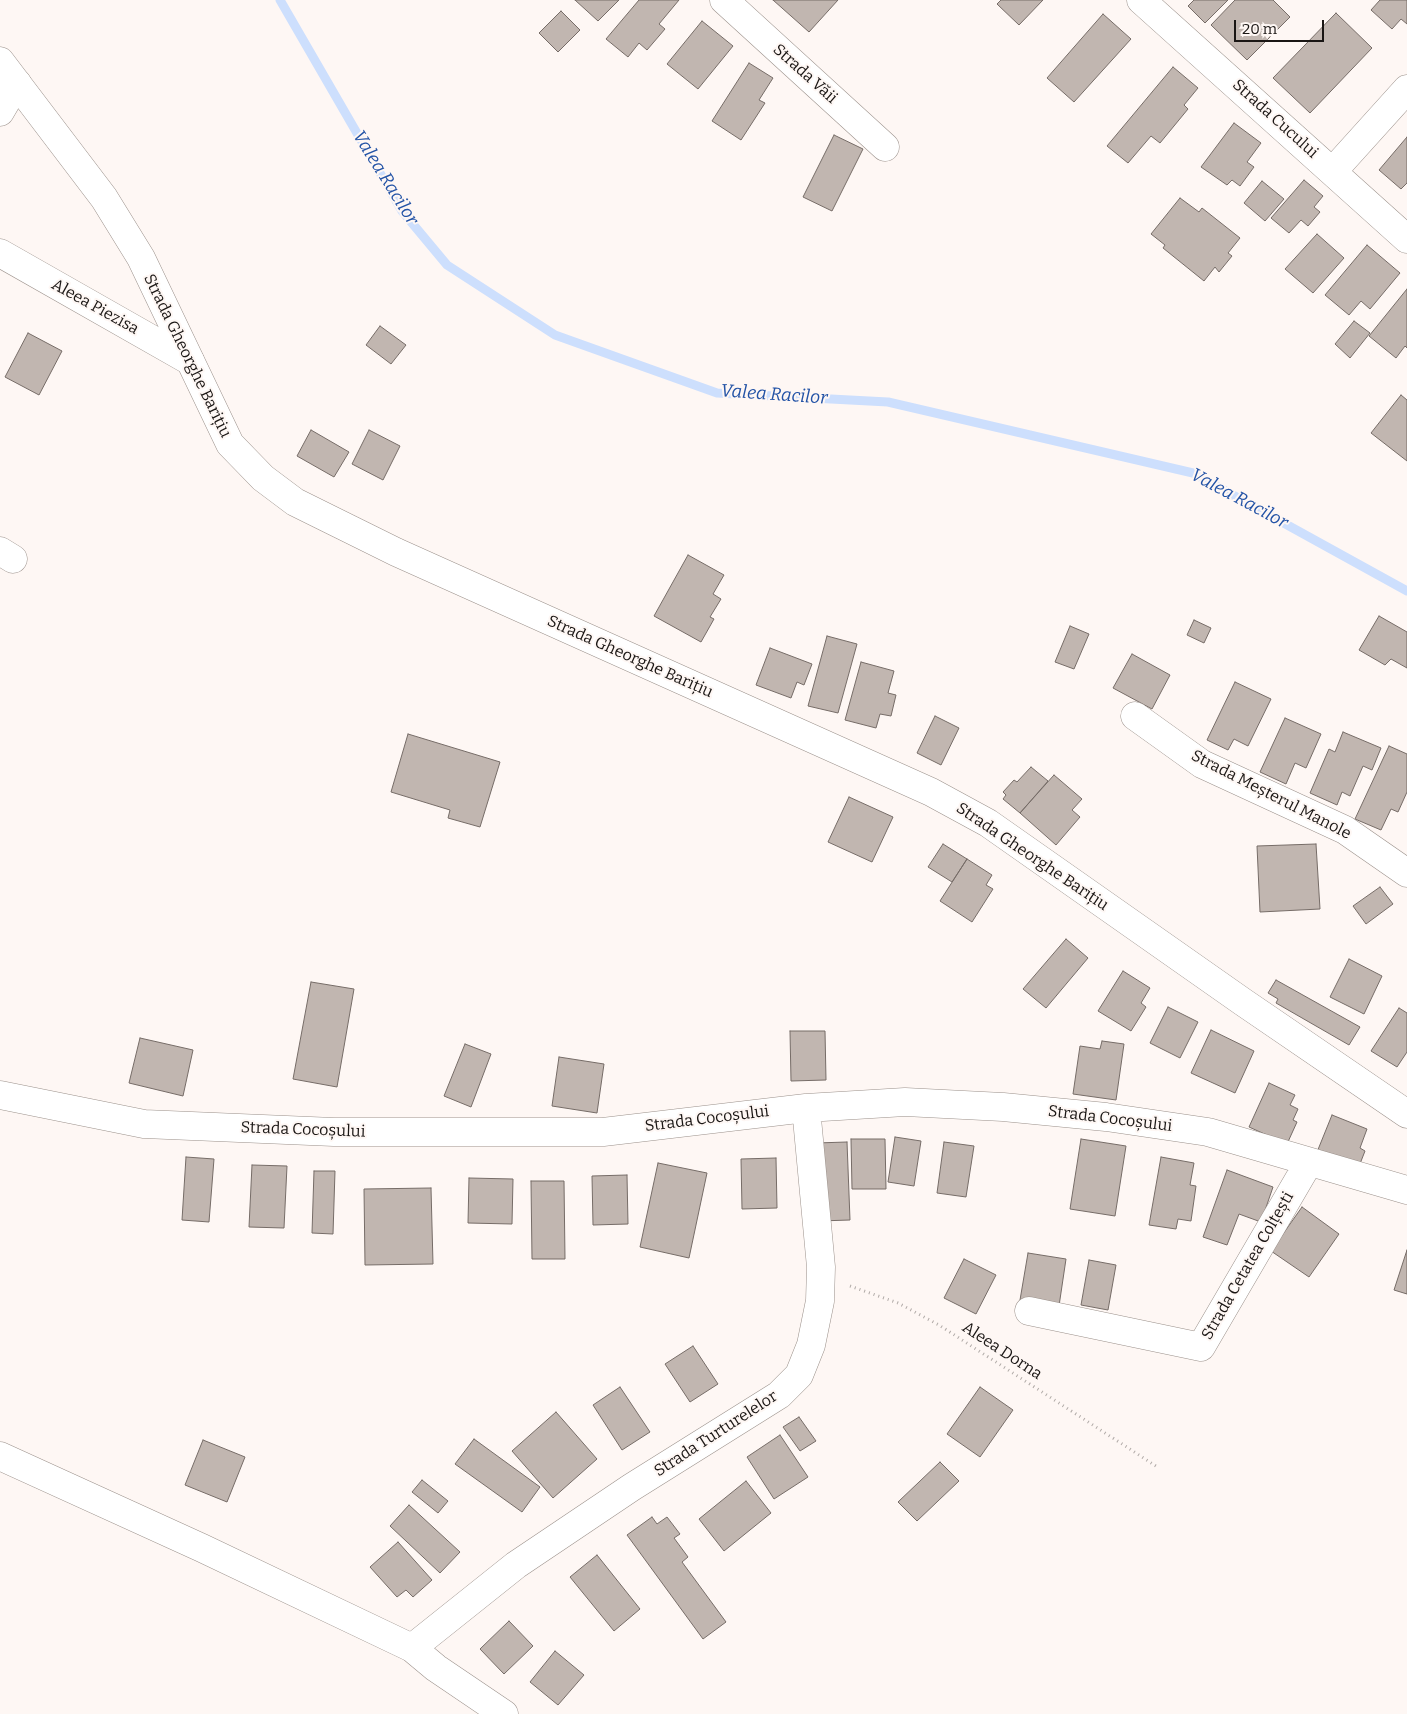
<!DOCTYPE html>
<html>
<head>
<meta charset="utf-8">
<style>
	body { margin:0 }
	#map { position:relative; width:1407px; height:1714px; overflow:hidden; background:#fef7f4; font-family:Bitter,serif }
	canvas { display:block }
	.scale { position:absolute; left:1234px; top:20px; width:90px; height:22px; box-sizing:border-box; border:2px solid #1a1614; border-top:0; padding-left:6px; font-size:15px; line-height:18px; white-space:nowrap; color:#1a1614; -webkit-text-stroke:4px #fef7f4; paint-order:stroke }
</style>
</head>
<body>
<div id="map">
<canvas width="1407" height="1714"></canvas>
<div class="scale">20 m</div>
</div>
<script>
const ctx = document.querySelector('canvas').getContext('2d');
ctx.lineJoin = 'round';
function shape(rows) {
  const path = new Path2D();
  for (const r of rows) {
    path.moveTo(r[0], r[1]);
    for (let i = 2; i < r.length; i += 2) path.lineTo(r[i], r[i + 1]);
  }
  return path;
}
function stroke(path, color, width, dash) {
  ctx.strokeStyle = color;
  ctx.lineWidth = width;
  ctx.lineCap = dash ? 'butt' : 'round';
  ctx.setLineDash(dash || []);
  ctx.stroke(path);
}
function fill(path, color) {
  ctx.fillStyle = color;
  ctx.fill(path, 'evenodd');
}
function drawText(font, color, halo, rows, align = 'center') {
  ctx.font = font + ' Bitter,serif';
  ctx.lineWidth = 4;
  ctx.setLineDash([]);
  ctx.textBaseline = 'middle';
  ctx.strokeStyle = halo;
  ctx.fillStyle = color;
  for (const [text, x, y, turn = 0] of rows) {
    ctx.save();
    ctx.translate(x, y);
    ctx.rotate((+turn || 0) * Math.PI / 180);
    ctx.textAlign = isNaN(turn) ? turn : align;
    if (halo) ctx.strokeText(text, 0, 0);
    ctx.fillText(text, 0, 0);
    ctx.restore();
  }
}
const stream = shape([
	[280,0,402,211,447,265,555,335,717,393,888,402,1193,473,1407,591]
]);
const building = shape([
	[575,0,619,0,598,21,575,0],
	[639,0,679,0,659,24,665,29,647,50,639,43,628,57,606,39,639,0],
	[773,0,838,0,809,32,773,0],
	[1001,0,1043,0,1019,25,997,4,1001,0],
	[1194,0,1228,0,1205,23,1188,6,1194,0],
	[1235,0,1273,0,1290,17,1247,60,1211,25,1235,0],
	[1380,0,1407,0,1407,24,1401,19,1392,29,1371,10,1380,0],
	[561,11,580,30,558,52,539,33,561,11],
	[1336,13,1372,48,1310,113,1273,78,1336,13],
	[1103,14,1131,39,1074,102,1047,78,1103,14],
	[702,21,733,46,698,89,667,64,702,21],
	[749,63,773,78,759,100,765,103,741,140,712,121,749,63],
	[1173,67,1198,88,1184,105,1188,109,1160,143,1151,136,1128,163,1107,146,1173,67],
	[1234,123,1261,143,1247,162,1254,167,1240,186,1232,180,1227,185,1201,167,1234,123],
	[834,135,863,149,832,211,803,197,834,135],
	[1407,137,1407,183,1401,189,1379,170,1407,137],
	[1304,180,1323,196,1314,207,1320,212,1308,226,1301,220,1289,233,1271,218,1304,180],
	[1262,181,1284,199,1265,221,1244,203,1262,181],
	[1180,198,1199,212,1202,208,1240,238,1228,253,1232,256,1219,272,1215,267,1204,281,1163,248,1165,245,1151,234,1180,198],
	[1317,234,1344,258,1313,293,1285,269,1317,234],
	[1367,245,1400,273,1370,309,1361,301,1349,315,1325,295,1367,245],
	[1407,289,1407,348,1405,346,1396,358,1369,336,1407,289],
	[1354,321,1370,333,1350,358,1335,344,1354,321],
	[380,326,406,345,391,364,366,345,380,326],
	[28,333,62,351,39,395,5,377,28,333],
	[1401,395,1407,400,1407,461,1371,433,1401,395],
	[311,430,349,452,334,477,297,456,311,430],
	[369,430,400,446,383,480,352,464,369,430],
	[688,555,724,575,713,594,721,599,710,617,714,619,701,642,654,616,688,555],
	[1379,616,1407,632,1407,668,1391,659,1385,665,1359,650,1379,616],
	[1194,620,1211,628,1204,643,1187,635,1194,620],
	[1070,626,1089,634,1074,669,1055,662,1070,626],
	[827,636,857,644,838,713,808,706,827,636],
	[770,648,812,664,804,685,797,682,791,698,756,685,770,648],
	[1132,654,1170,675,1152,709,1113,688,1132,654],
	[861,662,894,671,888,693,896,695,891,716,880,714,876,728,845,720,861,662],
	[1235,682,1271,699,1248,746,1234,739,1228,750,1207,740,1235,682],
	[935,716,959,728,941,765,917,753,935,716],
	[1285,718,1321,734,1306,768,1295,763,1286,784,1260,772,1285,718],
	[1343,732,1381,748,1372,770,1363,766,1350,796,1342,792,1337,805,1310,793,1329,749,1335,752,1343,732],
	[408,734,500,762,480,827,448,818,450,810,391,792,408,734],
	[1389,746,1407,754,1407,792,1398,812,1391,809,1381,830,1355,819,1389,746],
	[1031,767,1048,781,1020,813,1003,799,1006,795,1003,792,1014,780,1017,782,1031,767],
	[1054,775,1082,799,1072,810,1080,817,1056,845,1020,813,1054,775],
	[849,797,893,817,872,862,828,842,849,797],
	[943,844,967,859,952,882,928,867,943,844],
	[1316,844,1320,909,1260,912,1257,846,1316,844],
	[967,859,992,875,986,885,993,889,972,922,940,901,967,859],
	[1380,887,1393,904,1366,924,1353,906,1380,887],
	[1066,939,1088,958,1046,1008,1023,989,1066,939],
	[1349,959,1382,976,1364,1014,1330,997,1349,959],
	[1123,971,1150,988,1141,1003,1146,1007,1131,1031,1098,1011,1123,971],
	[1276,980,1360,1027,1349,1045,1276,1003,1278,999,1268,993,1276,980],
	[311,982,354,989,337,1087,293,1079,311,982],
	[1168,1007,1198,1022,1180,1058,1150,1043,1168,1007],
	[1399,1008,1407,1013,1407,1052,1397,1067,1371,1051,1399,1008],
	[1211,1030,1254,1051,1235,1093,1191,1073,1211,1030],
	[790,1031,825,1031,826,1080,791,1081,790,1031],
	[140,1038,193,1050,183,1096,129,1083,140,1038],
	[1102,1041,1124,1044,1116,1100,1073,1094,1080,1046,1100,1049,1102,1041],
	[465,1044,491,1054,471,1107,444,1096,465,1044],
	[559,1057,604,1064,597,1113,552,1106,559,1057],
	[1269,1083,1295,1095,1290,1105,1298,1109,1293,1120,1297,1122,1287,1144,1249,1127,1269,1083],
	[1332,1115,1367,1129,1360,1148,1365,1151,1356,1174,1315,1157,1332,1115],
	[895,1137,921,1141,914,1186,888,1182,895,1137],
	[851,1139,885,1139,886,1189,852,1189,851,1139],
	[1081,1139,1126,1146,1115,1216,1070,1209,1081,1139],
	[847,1142,850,1220,819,1221,816,1143,847,1142],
	[944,1142,974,1146,966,1197,937,1193,944,1142],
	[186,1157,214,1159,209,1222,182,1220,186,1157],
	[1161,1157,1194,1163,1190,1185,1196,1186,1191,1221,1178,1219,1176,1229,1149,1225,1161,1157],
	[776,1158,777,1208,742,1209,741,1159,776,1158],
	[658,1163,707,1173,689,1258,640,1247,658,1163],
	[252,1165,287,1166,284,1228,249,1227,252,1165],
	[1227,1170,1273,1187,1261,1222,1239,1214,1227,1245,1203,1237,1227,1170],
	[314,1171,335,1171,333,1234,312,1233,314,1171],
	[627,1175,628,1224,593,1225,592,1176,627,1175],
	[469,1178,513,1179,512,1224,468,1223,469,1178],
	[531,1181,564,1181,565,1259,532,1259,531,1181],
	[431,1188,433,1264,365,1265,364,1189,431,1188],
	[1302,1207,1339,1234,1309,1277,1271,1251,1302,1207],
	[1407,1250,1407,1294,1394,1290,1407,1250],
	[1028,1253,1066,1259,1059,1306,1020,1300,1028,1253],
	[964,1259,996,1275,976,1314,944,1298,964,1259],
	[1089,1260,1116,1265,1108,1310,1081,1305,1089,1260],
	[693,1346,718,1384,690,1402,665,1364,693,1346],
	[620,1387,650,1432,622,1450,593,1405,620,1387],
	[980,1387,1013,1410,980,1457,947,1434,980,1387],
	[556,1412,597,1459,553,1498,512,1451,556,1412],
	[799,1417,816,1441,800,1451,783,1427,799,1417],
	[780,1435,808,1477,774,1499,747,1457,780,1435],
	[474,1439,540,1487,522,1512,455,1464,474,1439],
	[203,1440,245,1457,227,1502,185,1485,203,1440],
	[940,1462,959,1481,917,1521,898,1502,940,1462],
	[422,1480,448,1501,438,1513,412,1492,422,1480],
	[746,1481,771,1513,724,1551,699,1519,746,1481],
	[409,1505,460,1552,440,1573,390,1526,409,1505],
	[652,1517,657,1524,667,1517,680,1534,674,1538,688,1557,682,1562,726,1622,703,1639,627,1535,652,1517],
	[398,1542,432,1580,413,1597,406,1590,397,1597,370,1567,398,1542],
	[597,1555,640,1609,614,1631,570,1577,597,1555],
	[509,1621,533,1646,504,1674,480,1649,509,1621],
	[555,1651,584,1675,558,1705,530,1682,555,1651]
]);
const path = shape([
	[850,1286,898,1303,939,1325,1159,1468]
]);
const street = shape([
	[724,0,885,147],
	[1141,0,1407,239],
	[0,112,17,83],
	[1333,171,1407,89],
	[0,253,190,361],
	[0,551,13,559],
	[1135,716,1202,764,1345,830,1407,873],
	[0,1095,144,1124,334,1132,603,1132,806,1108,905,1102,1003,1107,1106,1117,1208,1132,1407,1190],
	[1029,1311,1201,1347,1309,1162],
	[0,1456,202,1548,412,1648,436,1668,504,1714],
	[412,1648,516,1565,632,1487,779,1395,799,1375,811,1345,820,1301,821,1267,806,1108]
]);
const secondary = shape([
	[0,61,104,198,141,258,230,444,263,478,295,502,396,552,931,792,988,823,1243,1002,1407,1114]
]);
const streetNames = [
	["Strada Văii",805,74,42],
	["Strada Cucului",1275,119,42],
	["Aleea Piezisa",95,307,29],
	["Strada Gheorghe Barițiu",187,356,64],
	["Strada Gheorghe Barițiu",630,657,24],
	["Strada Meșterul Manole",1271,795,27],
	["Strada Gheorghe Barițiu",1032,857,34],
	["Strada Cocoșului",707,1119,-7],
	["Strada Cocoșului",1110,1119,7],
	["Strada Cocoșului",303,1130,2],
	["Strada Cetatea Colțești",1248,1266,-60],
	["Aleea Dorna",1002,1351,33],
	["Strada Turturelelor",716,1434,-33]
];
const waterNames = [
	["Valea Racilor",385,178,58],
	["Valea Racilor",774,395,4],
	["Valea Racilor",1239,499,28]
];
stroke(stream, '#cddffd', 9);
fill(building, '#c1b6b0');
stroke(building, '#766c67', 1);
stroke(street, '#9b918b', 29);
stroke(secondary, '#9b918b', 29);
stroke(path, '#b0aaa7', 3, [1, 4]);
stroke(street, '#fff', 28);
stroke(secondary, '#fff', 28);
drawText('16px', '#1a1614', '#fef7f4', streetNames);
drawText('italic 18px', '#2353a6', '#fef7f4', waterNames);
</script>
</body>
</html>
